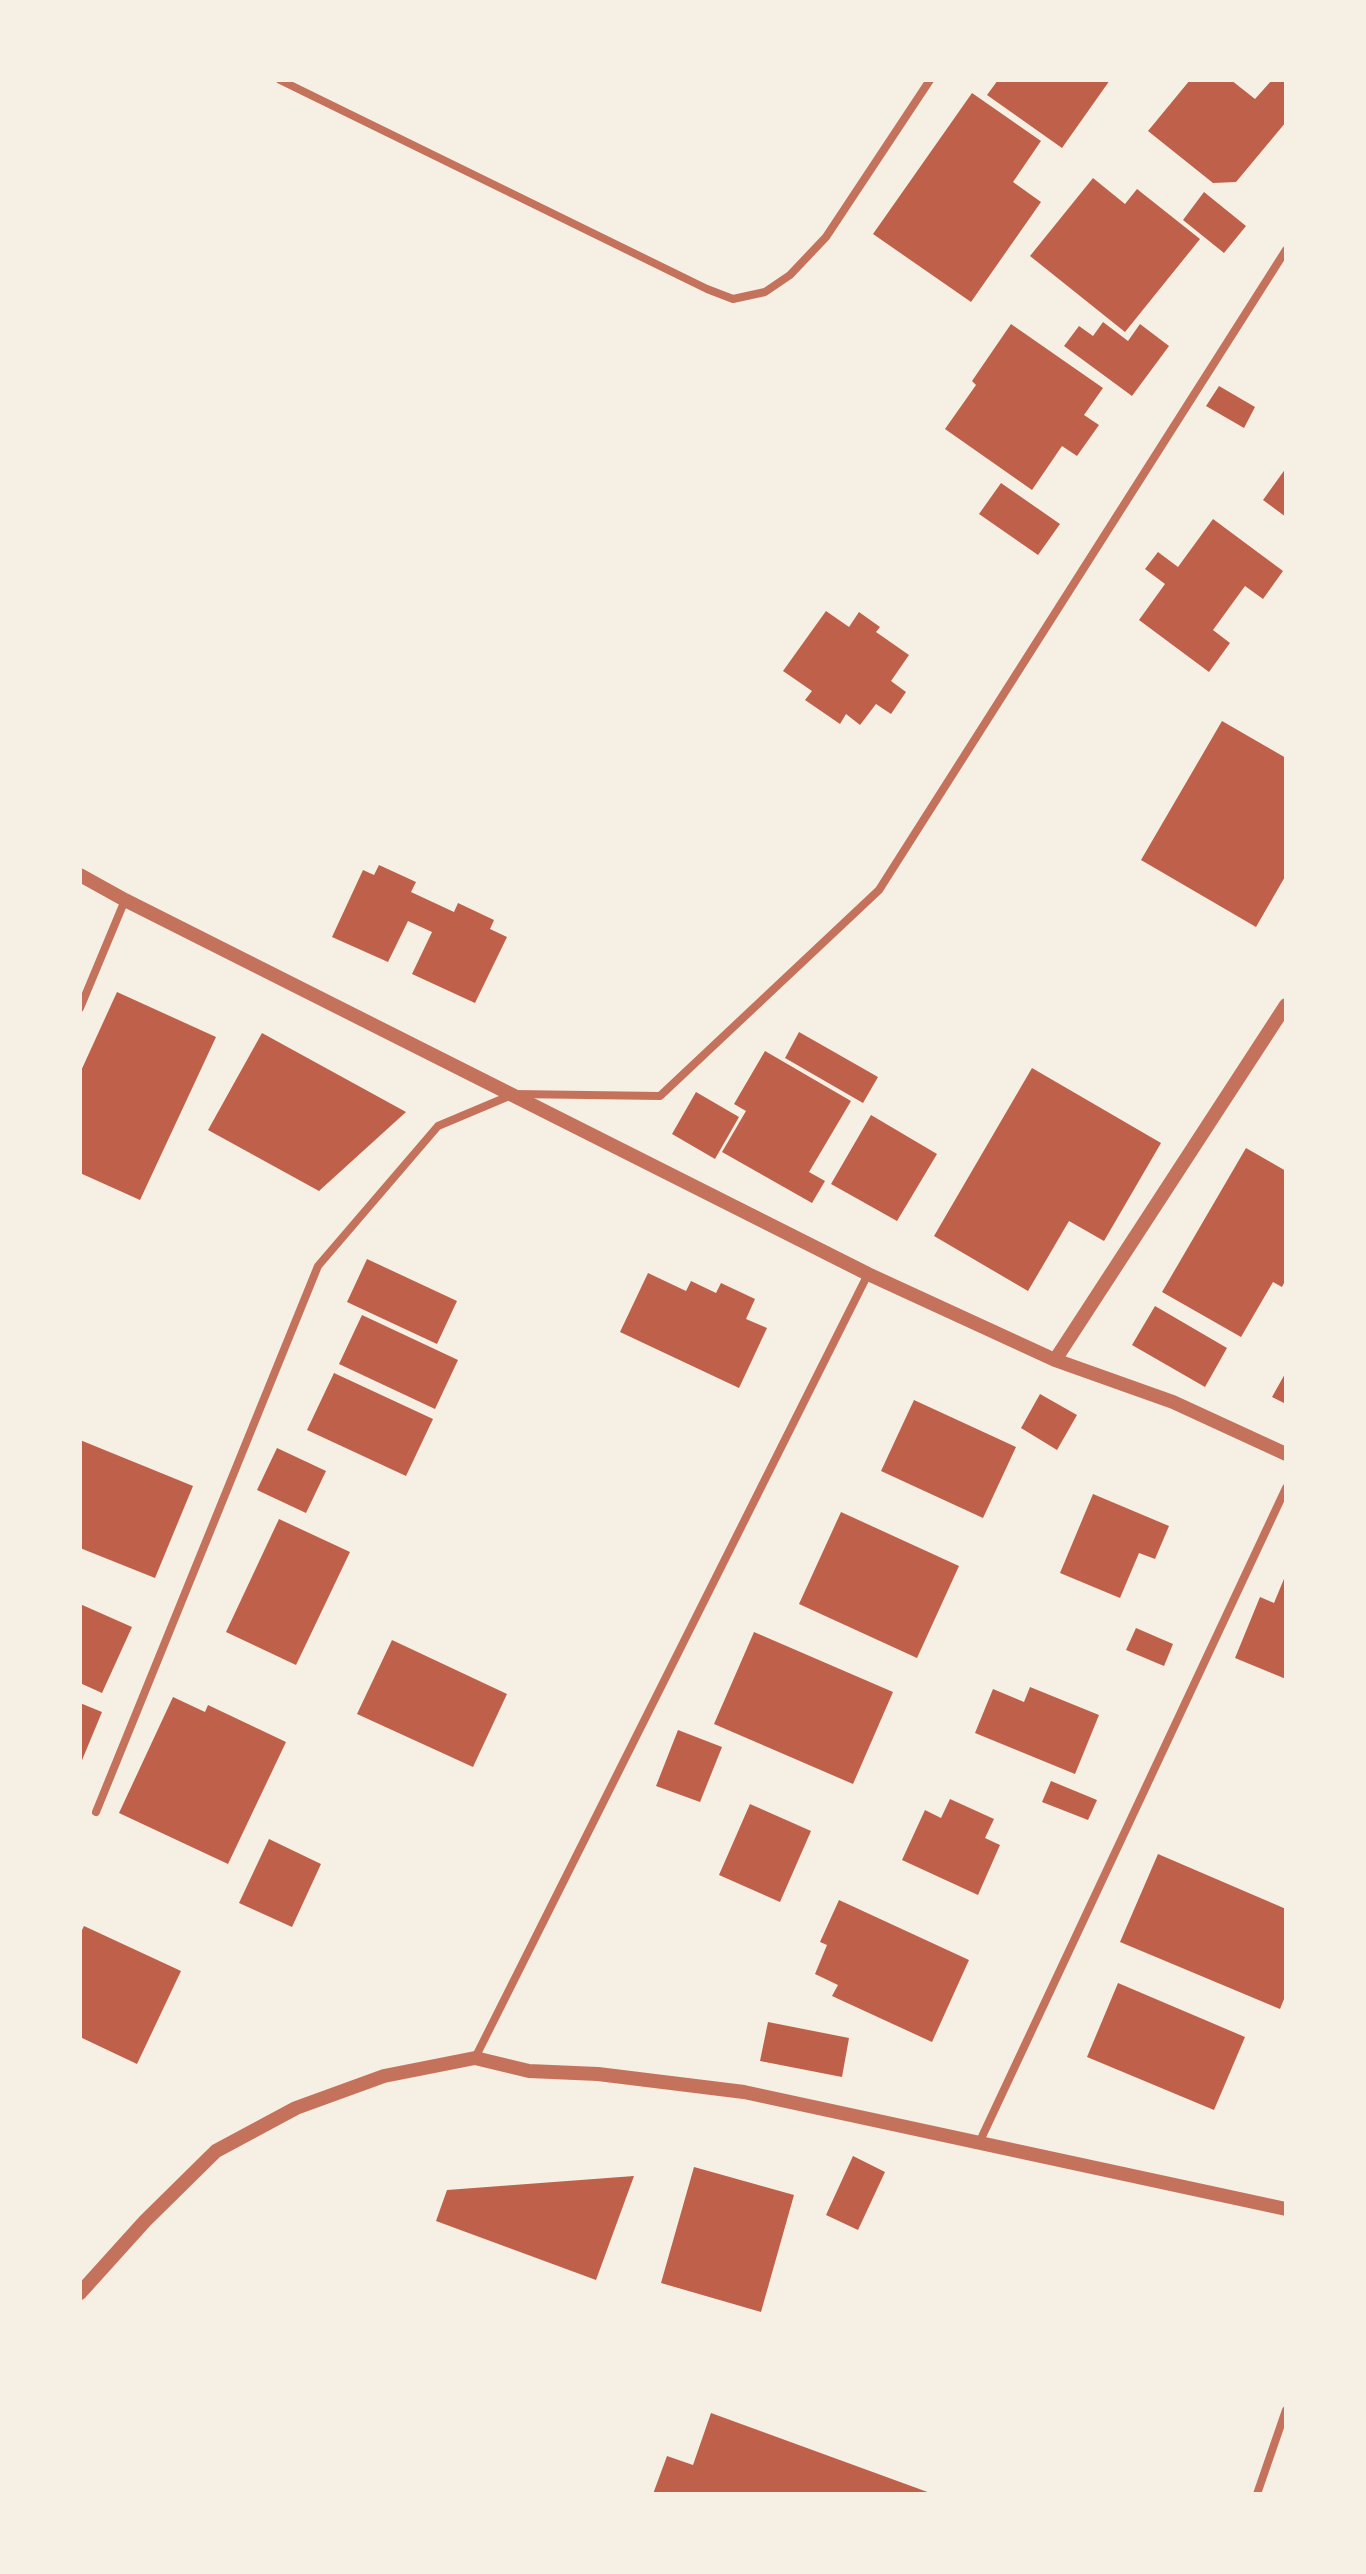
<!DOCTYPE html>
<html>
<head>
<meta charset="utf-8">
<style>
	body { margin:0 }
	#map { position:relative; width:1366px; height:2574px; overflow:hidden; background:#f6efe4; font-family:Poppins,sans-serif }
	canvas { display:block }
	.frame { position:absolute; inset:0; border:82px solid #f6efe4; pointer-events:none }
</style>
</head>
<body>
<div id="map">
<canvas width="1366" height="2574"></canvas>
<div class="frame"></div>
</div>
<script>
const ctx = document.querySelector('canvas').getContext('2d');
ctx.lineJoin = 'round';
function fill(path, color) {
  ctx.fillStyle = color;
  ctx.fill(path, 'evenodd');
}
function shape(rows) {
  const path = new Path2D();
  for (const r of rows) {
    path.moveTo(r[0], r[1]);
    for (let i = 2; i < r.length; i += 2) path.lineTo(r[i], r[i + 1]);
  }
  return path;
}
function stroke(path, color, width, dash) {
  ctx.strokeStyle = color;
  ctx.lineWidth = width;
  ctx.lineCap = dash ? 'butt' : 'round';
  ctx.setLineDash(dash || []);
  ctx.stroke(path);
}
const building = shape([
	[998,80,1110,80,1062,148,987,95],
	[1190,80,1231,80,1255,99,1272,80,1286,80,1286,122,1236,182,1213,183,1148,131],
	[972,93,1041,141,1013,182,1041,202,971,302,873,234],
	[1093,178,1125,204,1137,189,1200,239,1125,332,1030,256],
	[1204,192,1246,226,1224,253,1183,220],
	[1103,322,1128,341,1140,324,1169,346,1132,396,1064,346,1079,326,1093,336],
	[1011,324,1103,388,1084,415,1099,425,1077,456,1062,446,1032,490,945,429,976,385,972,381],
	[1219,386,1255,407,1244,428,1206,406],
	[1286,468,1286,517,1263,500],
	[1001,483,1060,524,1038,555,979,514],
	[1213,519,1283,571,1263,599,1245,586,1213,630,1230,643,1209,672,1139,620,1165,584,1145,569,1158,552,1178,567],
	[826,611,849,627,859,612,880,627,876,632,909,655,891,681,906,692,891,714,876,704,860,725,846,714,840,724,805,700,812,691,783,671],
	[1222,721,1286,758,1286,875,1256,927,1141,860],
	[379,865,416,882,411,892,454,912,458,903,494,920,490,929,507,937,475,1003,412,974,432,932,408,921,388,962,332,937,363,870,374,875],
	[117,992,216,1037,140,1200,80,1173,80,1073],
	[799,1032,878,1077,863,1103,785,1058],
	[262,1033,406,1112,319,1191,208,1130],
	[765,1051,851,1101,809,1172,825,1181,812,1203,722,1152,746,1111,734,1104],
	[1032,1068,1161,1143,1104,1241,1069,1221,1028,1291,934,1236],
	[696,1092,739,1117,715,1159,672,1134],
	[871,1115,937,1154,897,1221,831,1184],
	[1246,1148,1286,1171,1286,1279,1282,1287,1273,1282,1241,1337,1162,1292],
	[367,1259,457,1301,437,1344,347,1302],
	[648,1273,686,1291,691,1281,716,1293,721,1283,755,1299,746,1319,767,1328,739,1388,620,1332],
	[1155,1306,1227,1348,1205,1387,1132,1345],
	[362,1315,458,1360,435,1409,339,1364],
	[1286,1372,1286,1404,1272,1397],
	[334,1373,433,1419,406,1476,307,1430],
	[1040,1394,1077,1415,1057,1450,1021,1428],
	[914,1400,1016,1447,983,1518,881,1471],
	[80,1440,193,1486,155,1578,80,1548],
	[277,1448,326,1471,306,1513,257,1490],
	[1093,1494,1169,1526,1155,1559,1139,1553,1120,1598,1060,1573],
	[841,1512,959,1566,917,1658,799,1604],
	[279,1519,350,1552,296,1665,226,1632],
	[1286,1574,1286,1679,1235,1658,1260,1597,1274,1603],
	[80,1604,132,1627,102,1693,80,1683],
	[1136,1628,1173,1644,1164,1666,1126,1650],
	[754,1632,893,1692,853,1784,714,1724],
	[392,1640,507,1694,473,1767,357,1714],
	[1030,1687,1099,1715,1075,1774,975,1733,993,1689,1024,1702],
	[173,1697,205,1712,208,1705,286,1742,228,1864,119,1813],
	[80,1703,102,1712,80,1765],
	[678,1730,722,1747,700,1802,656,1786],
	[1051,1781,1097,1800,1088,1820,1042,1802],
	[950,1799,994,1819,985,1838,1000,1845,978,1895,902,1860,925,1810,941,1818],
	[750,1804,811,1831,780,1902,719,1875],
	[269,1839,321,1864,292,1927,239,1903],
	[1158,1854,1286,1909,1286,1994,1280,2009,1120,1942],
	[839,1900,969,1960,932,2042,832,1996,838,1985,815,1974,827,1945,820,1942],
	[84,1926,181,1971,137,2064,80,2037,80,1934],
	[1118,1983,1245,2037,1214,2110,1087,2057],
	[768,2022,849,2038,842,2077,760,2061],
	[853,2156,885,2172,858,2230,826,2215],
	[694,2167,794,2195,761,2312,661,2283],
	[634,2176,596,2280,436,2221,447,2190],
	[711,2413,933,2494,653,2494,667,2456,693,2465]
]);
const minor = shape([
	[280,80,707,289,733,299,765,292,790,275,826,237,930,80],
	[80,1008,125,900],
	[96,1812,318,1266,438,1126,514,1094,660,1096,879,890,1286,250],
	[475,2058,868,1274],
	[979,2143,1286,1488],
	[1257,2494,1286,2410]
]);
const tertiary = shape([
	[80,875,125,900,868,1274,1055,1360,1173,1402,1286,1454],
	[1055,1360,1286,1005],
	[80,2293,145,2221,216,2151,296,2108,384,2076,475,2058,529,2071,598,2074,744,2092,1286,2209]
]);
fill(building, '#bf614a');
stroke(minor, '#c5725c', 8);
stroke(tertiary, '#c5725c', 14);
</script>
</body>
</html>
